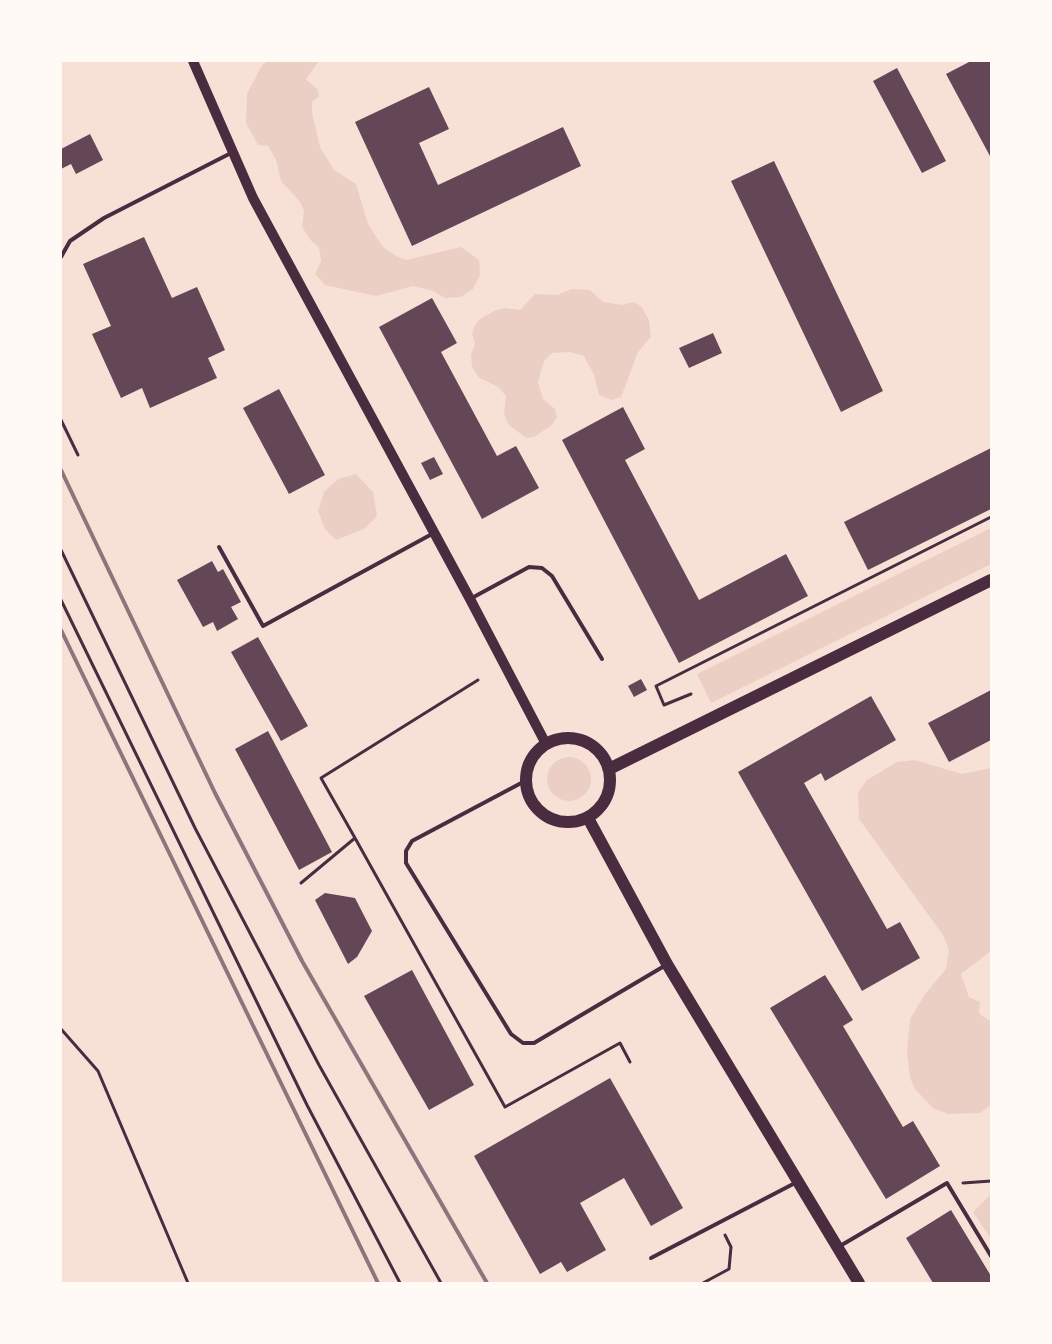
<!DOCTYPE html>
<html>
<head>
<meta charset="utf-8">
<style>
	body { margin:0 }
	#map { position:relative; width:1052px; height:1344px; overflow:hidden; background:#f7e1d7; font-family:"Roboto Condensed",sans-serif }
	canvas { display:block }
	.frame { position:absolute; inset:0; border:62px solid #fffaf5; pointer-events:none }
</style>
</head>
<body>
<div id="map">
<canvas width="1052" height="1344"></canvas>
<div class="frame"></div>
</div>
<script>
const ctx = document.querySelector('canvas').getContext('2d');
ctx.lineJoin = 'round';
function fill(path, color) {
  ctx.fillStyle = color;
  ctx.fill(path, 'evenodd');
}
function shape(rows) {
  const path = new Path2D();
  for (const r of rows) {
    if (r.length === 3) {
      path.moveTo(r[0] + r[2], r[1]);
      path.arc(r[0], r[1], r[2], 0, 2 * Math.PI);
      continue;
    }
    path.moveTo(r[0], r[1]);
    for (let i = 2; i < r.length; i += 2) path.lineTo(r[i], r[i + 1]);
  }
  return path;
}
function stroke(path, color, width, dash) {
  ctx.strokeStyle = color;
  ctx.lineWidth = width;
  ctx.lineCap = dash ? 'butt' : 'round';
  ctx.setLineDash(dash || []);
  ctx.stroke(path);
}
const green = shape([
	[268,61,319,61,306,79,318,90,319,96,312,102,312,112,320,147,334,170,356,184,368,224,382,246,396,256,406,260,461,247,479,260,480,275,473,289,461,297,445,298,433,291,413,286,376,296,325,285,315,274,321,261,319,247,312,242,302,227,304,211,300,202,281,181,276,160,268,146,258,145,246,123,247,94,262,65],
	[572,289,590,290,603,302,622,305,633,302,641,306,649,320,651,337,638,352,621,397,612,400,599,395,594,375,584,356,569,352,552,353,544,361,538,382,543,399,555,409,557,417,552,425,534,437,526,438,508,424,504,414,506,396,498,387,478,377,472,367,471,355,475,344,472,334,475,325,480,319,496,310,505,308,520,310,535,294,557,295],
	[356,474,373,492,377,516,364,529,336,540,325,529,318,511,324,492,338,479],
	[991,528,991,564,711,703,697,674],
	[569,779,22],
	[915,760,962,774,991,768,991,951,961,974,969,997,980,1002,979,1013,991,1022,991,1105,980,1113,948,1114,933,1108,915,1089,910,1078,907,1052,910,1019,925,994,946,969,949,950,943,935,859,819,858,793,867,780,897,762],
	[991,1194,991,1239,973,1212]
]);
const building = shape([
	[971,61,991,61,991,158,946,74],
	[897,68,946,161,922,173,873,81],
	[429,87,449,129,419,143,438,185,563,127,581,166,412,246,355,122],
	[90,134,103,160,76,174,71,164,61,169,61,149],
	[774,161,883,391,841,412,731,181],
	[144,237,172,298,197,287,225,350,208,358,217,378,150,408,142,388,121,398,92,334,111,326,83,264],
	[432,298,457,343,441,352,497,456,516,446,539,488,482,519,379,327],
	[713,333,722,353,689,368,679,348],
	[279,389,325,475,289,494,243,408],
	[623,407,645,449,625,460,699,600,786,554,808,596,679,663,562,440],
	[991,448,991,509,868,570,844,522],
	[434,457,443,474,430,480,421,463],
	[212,561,218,572,223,569,241,602,231,607,238,619,217,631,213,622,203,627,177,580],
	[258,637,308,726,281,741,231,652],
	[641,679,647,690,634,697,628,686],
	[991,690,991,740,949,762,928,723],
	[871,696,896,740,825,781,821,773,804,783,887,929,900,922,920,958,862,991,738,772],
	[268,731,332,852,299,870,235,749],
	[325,893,355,898,372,931,357,957,348,964,315,900],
	[412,970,474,1085,429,1110,364,996],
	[825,975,853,1020,843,1026,903,1127,913,1121,940,1166,886,1199,770,1008],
	[610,1078,683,1208,651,1226,624,1178,580,1203,606,1250,567,1272,561,1262,540,1274,474,1156],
	[951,1210,991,1276,991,1283,933,1283,906,1238]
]);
const path = shape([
	[61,420,78,455],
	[61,550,195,828,319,1065,441,1283],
	[61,600,307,1105,400,1283],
	[691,694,664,705,656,686,991,517],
	[355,838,505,1107,620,1043,630,1062],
	[301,883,355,838,321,778,478,680],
	[61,1029,98,1071,188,1283],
	[963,1183,991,1181],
	[703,1283,729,1269,731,1247,725,1235]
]);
const service = shape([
	[61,257,70,241,104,218,233,152],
	[219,547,263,626,432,534],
	[470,599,529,567,542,568,552,576,602,659],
	[525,781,412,841,406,851,406,863,511,1034,523,1043,534,1043,666,965],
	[840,1246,947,1183,991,1256],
	[651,1258,797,1182]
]);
const secondary = shape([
	[193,61,253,198,470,599,546,744]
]);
const primary = shape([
	[568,780,42],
	[609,769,991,580],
	[588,818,667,964,859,1283]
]);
const rail = shape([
	[61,470,215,793,302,961,487,1283],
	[61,630,378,1283]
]);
fill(green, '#ebcfc5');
fill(building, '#644757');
stroke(path, '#4a2c40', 3);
stroke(service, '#4a2c40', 4);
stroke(secondary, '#4a2c40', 10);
stroke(primary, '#4a2c40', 12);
stroke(rail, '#8f747c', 4);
</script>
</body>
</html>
